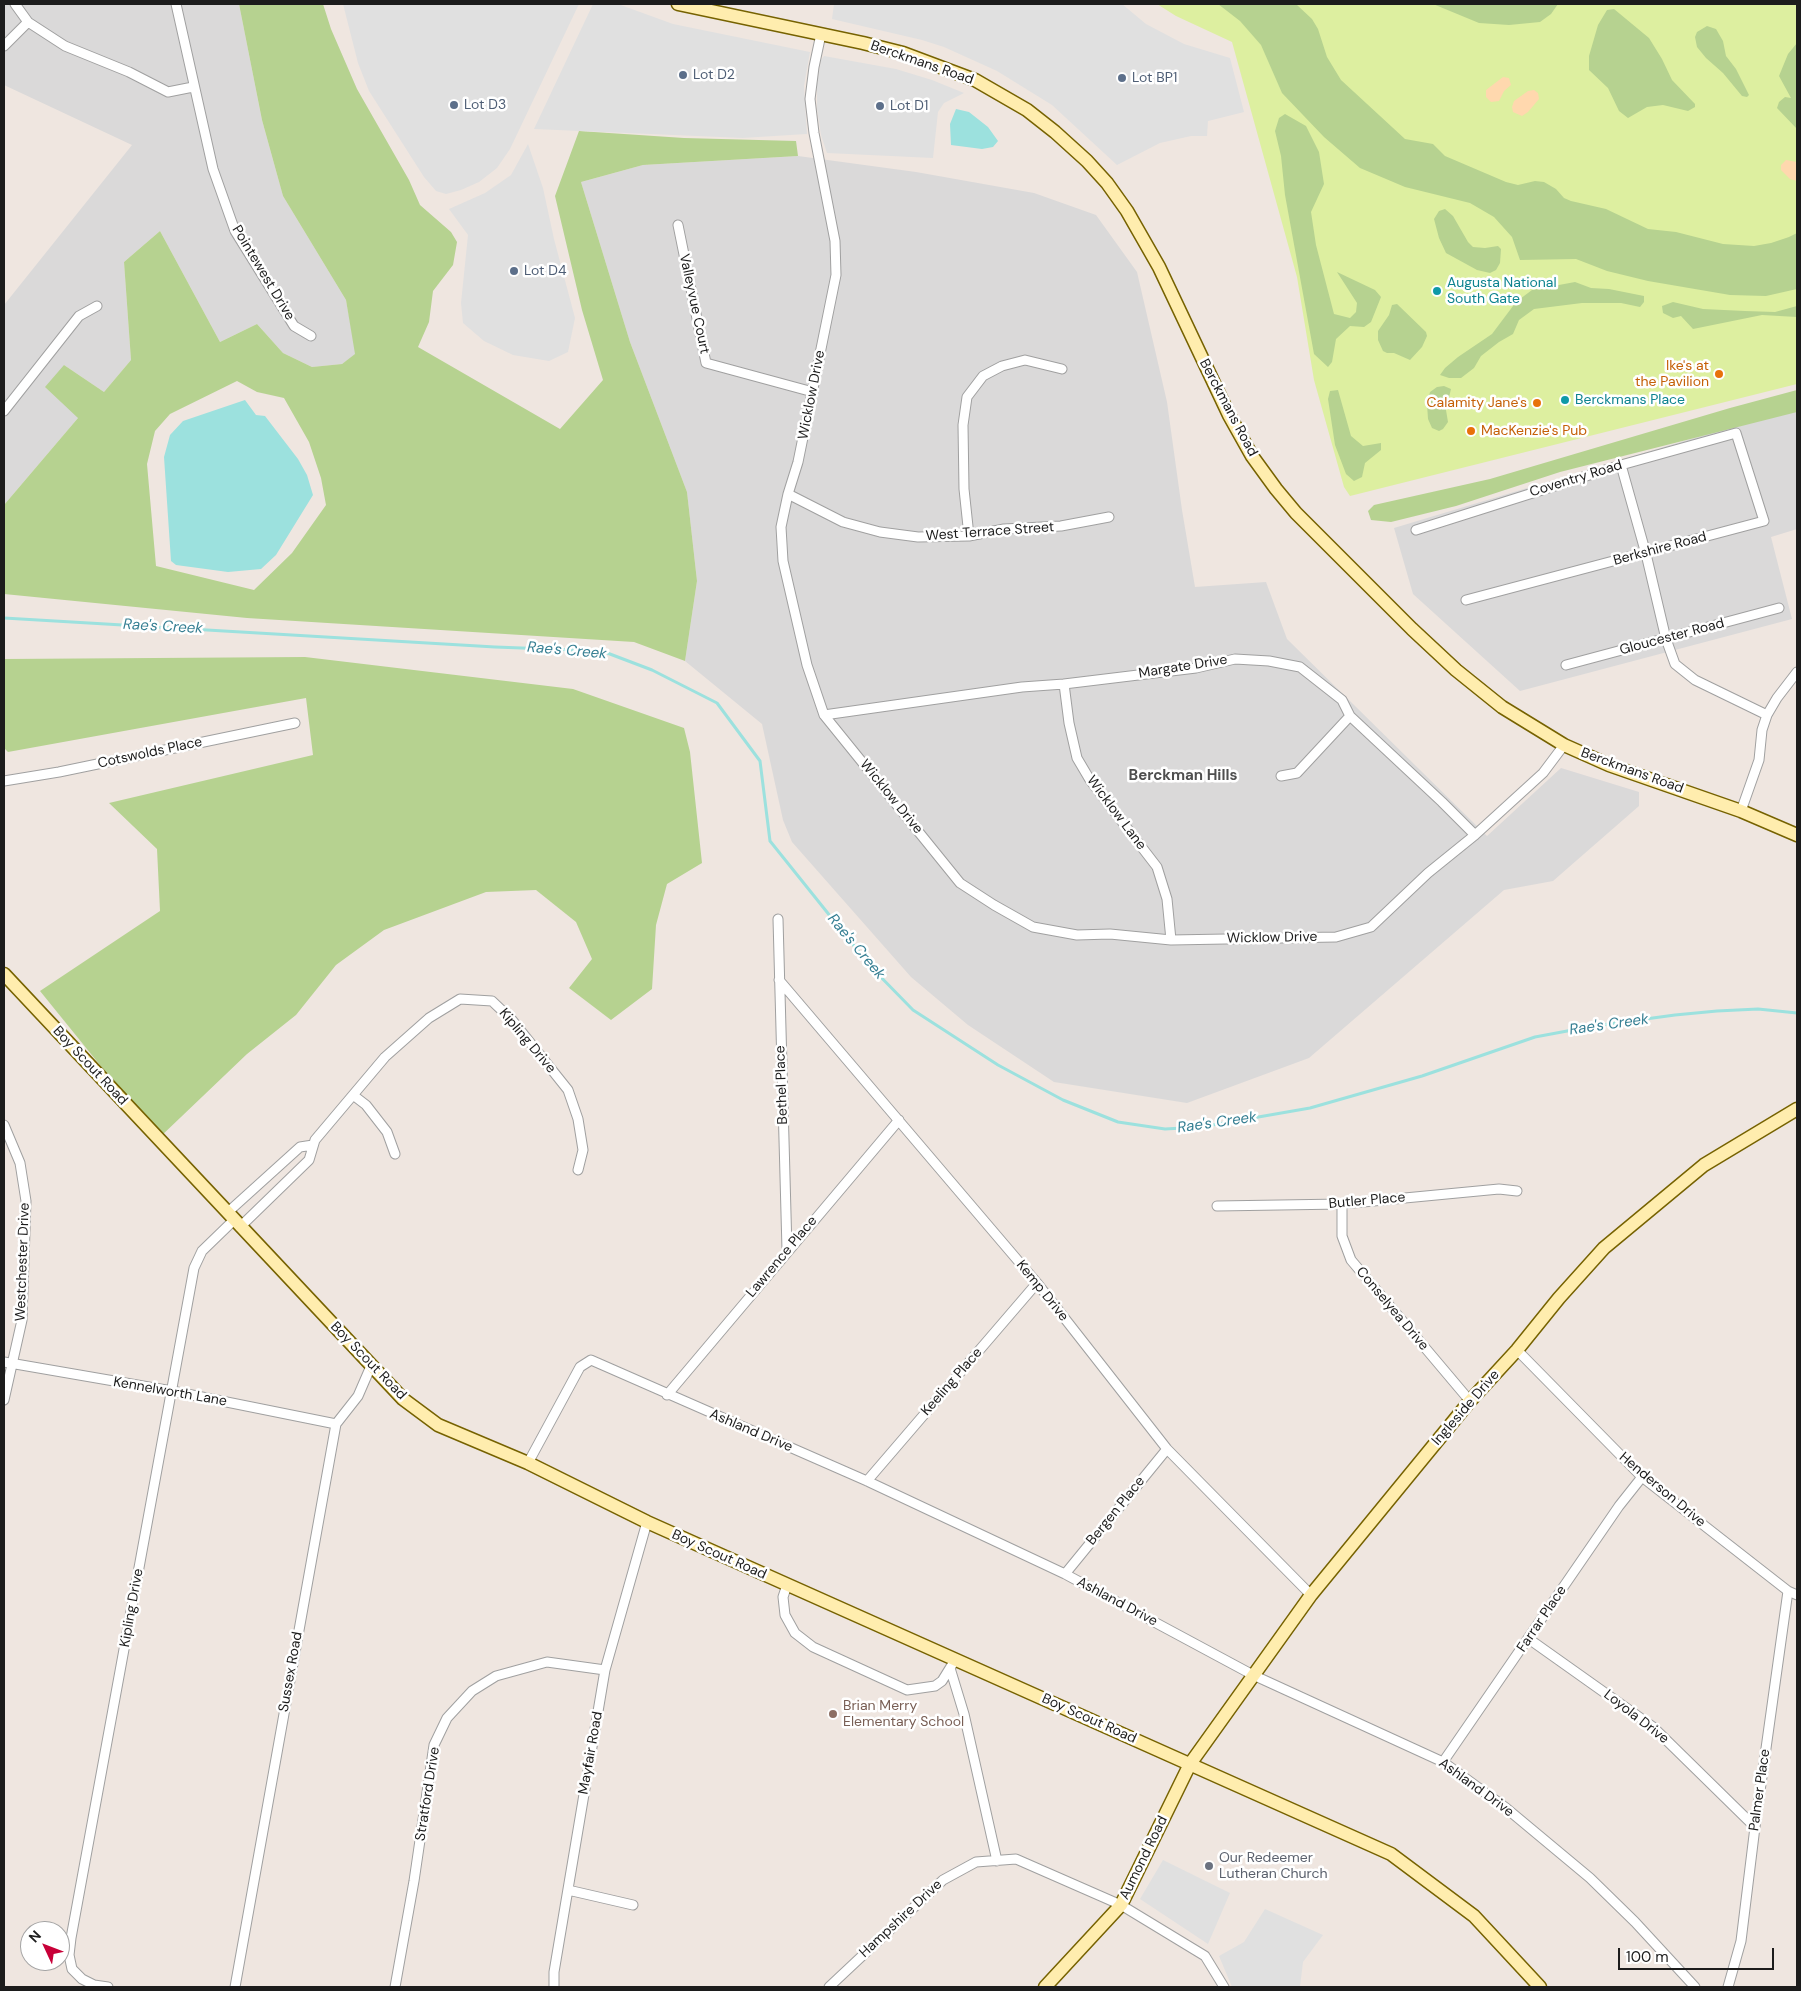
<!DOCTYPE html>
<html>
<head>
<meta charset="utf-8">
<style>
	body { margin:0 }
	#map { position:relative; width:1801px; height:1991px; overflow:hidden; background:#efe6e0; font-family:"DM Sans",sans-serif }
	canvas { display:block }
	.frame { position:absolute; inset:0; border:5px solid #1c1c1c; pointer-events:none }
	.north { position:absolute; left:20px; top:1921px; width:50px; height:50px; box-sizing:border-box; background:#fff; border:1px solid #a4a4a4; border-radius:50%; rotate:313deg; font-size:14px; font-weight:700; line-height:20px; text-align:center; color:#1c1c1c }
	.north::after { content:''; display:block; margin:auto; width:18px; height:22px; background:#c80038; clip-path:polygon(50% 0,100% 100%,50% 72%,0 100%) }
	.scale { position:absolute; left:1618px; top:1948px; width:156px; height:22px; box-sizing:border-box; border:2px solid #1c1c1c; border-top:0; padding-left:6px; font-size:15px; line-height:18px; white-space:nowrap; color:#1c1c1c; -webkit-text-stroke:4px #fff; paint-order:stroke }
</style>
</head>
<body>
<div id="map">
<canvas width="1801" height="1991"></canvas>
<div class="frame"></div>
<div class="north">N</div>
<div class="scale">100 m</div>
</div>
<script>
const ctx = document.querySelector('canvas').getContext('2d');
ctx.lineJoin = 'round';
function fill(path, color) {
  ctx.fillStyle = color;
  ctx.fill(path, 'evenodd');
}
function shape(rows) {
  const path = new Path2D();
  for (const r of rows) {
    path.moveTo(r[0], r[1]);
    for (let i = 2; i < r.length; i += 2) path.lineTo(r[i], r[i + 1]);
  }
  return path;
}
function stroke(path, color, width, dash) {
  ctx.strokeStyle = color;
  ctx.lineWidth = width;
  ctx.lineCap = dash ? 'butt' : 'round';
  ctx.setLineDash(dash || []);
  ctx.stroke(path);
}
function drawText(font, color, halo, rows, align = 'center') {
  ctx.font = font + ' "DM Sans",sans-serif';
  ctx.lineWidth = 5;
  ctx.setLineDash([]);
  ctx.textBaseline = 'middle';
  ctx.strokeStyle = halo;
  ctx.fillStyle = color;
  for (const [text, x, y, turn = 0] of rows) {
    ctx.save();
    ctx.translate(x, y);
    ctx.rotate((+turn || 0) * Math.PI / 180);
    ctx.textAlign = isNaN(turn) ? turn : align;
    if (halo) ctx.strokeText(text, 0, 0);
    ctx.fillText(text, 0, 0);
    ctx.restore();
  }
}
const residential = shape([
	[4,4,239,4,262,120,283,196,346,300,356,354,342,364,312,367,283,353,257,324,220,342,160,231,124,262,131,360,104,392,64,365,78,418,4,505,4,305,132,145,4,85],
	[798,156,916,172,1034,193,1096,215,1137,272,1167,402,1182,510,1195,587,1266,582,1287,639,1487,836,1561,768,1639,792,1639,806,1553,881,1504,890,1309,1058,1187,1103,1054,1082,968,1025,911,977,792,842,783,820,762,724,685,661,697,581,687,492,630,342,581,182,643,165],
	[1797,407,1797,529,1771,537,1792,619,1520,691,1413,594,1394,528]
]);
const grass = shape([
	[1157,4,1797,4,1797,384,1350,496,1344,487,1314,380,1297,277,1232,42,1176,16]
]);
const forest = shape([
	[239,4,323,4,331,29,357,89,409,180,420,205,451,232,457,242,453,265,433,291,429,322,418,347,560,429,603,380,582,310,555,196,579,131,684,138,796,141,798,156,643,165,581,182,630,342,687,492,697,581,685,661,634,642,247,618,4,594,4,505,78,418,45,387,64,365,104,392,131,360,124,262,160,231,220,342,257,324,283,353,312,367,342,364,355,354,346,300,283,196,262,120],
	[237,381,257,392,284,398,309,442,321,478,326,505,292,553,254,590,156,566,147,464,155,431,170,414],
	[1218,4,1297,5,1312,19,1318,29,1327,57,1341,80,1405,139,1433,144,1445,156,1506,182,1518,185,1535,181,1544,182,1556,189,1564,198,1571,201,1606,209,1648,229,1676,232,1723,244,1754,246,1771,243,1789,237,1797,233,1797,289,1766,296,1730,295,1648,281,1607,271,1576,259,1520,260,1512,237,1494,217,1470,203,1405,187,1360,168,1324,137,1282,93,1261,45,1240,21],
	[1433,4,1558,4,1551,14,1540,22,1509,25,1479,23],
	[1614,9,1649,38,1662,59,1672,80,1695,104,1695,107,1688,111,1663,105,1647,107,1628,118,1619,111,1608,88,1589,70,1589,56,1598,25,1607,10],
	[1707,26,1716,29,1723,41,1726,56,1736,69,1749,95,1747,97,1742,96,1723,73,1706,58,1697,47,1695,37,1697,32],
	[1797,43,1797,129,1777,108,1779,102,1785,97,1791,98,1779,76,1788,54],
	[1285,114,1306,126,1319,152,1324,184,1311,212,1316,245,1334,314,1350,318,1356,312,1357,303,1337,272,1375,290,1381,297,1371,322,1364,327,1350,326,1336,339,1332,362,1328,367,1314,354,1285,195,1281,156,1275,131,1279,118],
	[1445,209,1453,216,1468,242,1473,247,1485,248,1498,246,1501,249,1500,263,1496,270,1490,273,1477,270,1446,253,1439,238,1434,219,1439,211],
	[1575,282,1591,288,1609,289,1644,296,1644,302,1640,307,1621,303,1582,303,1534,309,1519,320,1513,334,1499,342,1481,356,1474,368,1461,378,1449,378,1440,375,1445,368,1458,357,1492,334,1516,302,1532,290],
	[1673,302,1703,309,1745,311,1775,312,1797,306,1797,317,1762,315,1693,329,1681,316,1673,318,1663,313,1662,306],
	[1397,304,1426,332,1427,336,1422,347,1410,360,1394,353,1387,353,1383,351,1378,340,1378,331,1389,315,1392,305],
	[1444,386,1451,389,1446,410,1448,422,1443,429,1439,431,1432,428,1428,419,1427,404,1430,392,1437,387],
	[1338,390,1351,436,1363,446,1381,443,1381,450,1365,463,1362,477,1354,481,1346,474,1335,445,1328,399,1330,391],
	[1797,390,1797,412,1560,472,1456,506,1391,522,1371,520,1368,511,1374,505,1490,479,1730,408],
	[305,657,573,689,684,728,690,752,702,863,667,884,656,925,652,989,611,1020,569,988,592,959,576,922,536,890,486,892,384,930,336,965,296,1015,247,1054,159,1138,40,991,160,911,157,849,109,803,313,755,306,698,8,752,4,748,4,659]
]);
const sand = shape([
	[1503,77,1509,78,1511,85,1504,91,1499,101,1491,102,1486,97,1486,90],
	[1534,90,1538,93,1539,99,1528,112,1522,116,1513,112,1512,107,1514,101,1528,91],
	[1786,160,1797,162,1797,181,1790,179,1781,170,1781,165]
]);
const parking = shape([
	[343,4,579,4,510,149,497,168,479,182,461,190,446,194,436,191,424,177,369,91,358,63],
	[593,4,618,4,673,24,810,52,804,86,807,134,743,138,534,129],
	[834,4,1122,4,1146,24,1184,44,1230,58,1244,112,1208,121,1207,136,1191,136,1160,143,1117,165,1052,105,997,71,944,47,922,40,832,19],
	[824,56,896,69,932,80,964,93,944,103,938,112,933,158,827,153,821,135,817,109,817,84,821,60],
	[528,144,543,188,554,239,575,318,568,352,549,361,513,355,484,341,463,323,461,303,468,235,449,209,485,193,511,175],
	[1163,1860,1230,1893,1208,1944,1140,1899],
	[1265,1909,1323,1935,1303,1962,1300,1987,1232,1987,1219,1956,1244,1942]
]);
const water = shape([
	[956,109,969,112,988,127,998,141,993,147,982,149,951,145,950,124],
	[245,400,256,415,265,416,298,459,307,475,313,495,276,555,261,569,228,572,176,565,171,561,164,457,170,435,183,421]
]);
const stream = shape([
	[4,618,495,647,602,651,652,670,717,703,760,761,770,841,871,967,913,1010,998,1065,1063,1100,1118,1122,1165,1129,1201,1127,1310,1108,1422,1076,1535,1037,1594,1026,1675,1015,1717,1011,1758,1009,1797,1013]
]);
const street = shape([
	[15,4,28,22,65,46,129,72,168,92,193,87],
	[176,4,213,169,235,231,294,326,311,336],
	[821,34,814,67,810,99,814,133,835,241,836,275,798,462,788,494,781,527,783,561,807,665,824,715,960,883,994,905,1033,927,1077,935,1110,934,1171,940,1336,937,1371,927,1428,873,1475,835,1543,773,1564,745],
	[4,46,28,22],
	[678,225,706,363,813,392],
	[4,411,79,316,97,306],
	[1621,465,1646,554,1666,639,1675,664,1695,680,1767,715,1762,730,1759,760,1741,811],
	[788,494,843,522,880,532,918,537,969,536,1004,529,1061,526,1109,517],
	[1416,530,1621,465,1736,433,1764,521,1466,600],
	[969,536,964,489,963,425,967,397,983,376,1002,366,1025,360,1062,369],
	[1566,665,1779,608],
	[1064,684,1069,723,1077,758,1090,780,1157,867,1167,899,1171,940],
	[824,715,1022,687,1064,684,1196,668,1235,659,1269,661,1300,667,1342,700,1350,716,1442,802,1475,835],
	[1767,715,1777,698,1797,672],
	[1281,776,1297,773,1350,716],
	[4,781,59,772,295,723],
	[778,919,787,1250],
	[779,980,1037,1283,1167,1449,1311,1595],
	[353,1095,366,1105,387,1132,395,1154],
	[4,1125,20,1163,26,1201,22,1320,4,1400],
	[1342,1204,1342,1236,1351,1260,1470,1401],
	[1217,1206,1342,1204,1499,1189,1517,1191],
	[227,1213,300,1147,313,1145],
	[240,1227,309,1160,315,1140,385,1057,429,1018,460,999,492,1001,512,1020,568,1090,578,1119,583,1150,578,1170],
	[1517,1350,1642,1477,1788,1591,1797,1595],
	[4,1362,172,1391,336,1424],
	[667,1395,899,1120],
	[528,1463,580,1367,591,1360,867,1481,1065,1574,1253,1675,1443,1762,1506,1808,1590,1878,1635,1922,1695,1987],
	[867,1481,1037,1283],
	[1065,1574,1167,1449],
	[787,1585,783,1597,785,1615,795,1633,813,1647,907,1690,935,1686,942,1681,955,1660],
	[1529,1639,1653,1727,1755,1827],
	[950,1668,964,1714,997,1861],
	[1443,1762,1619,1506,1642,1477],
	[568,1890,633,1905],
	[108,1987,94,1985,82,1979,72,1969,69,1955,71,1938,194,1268,202,1251,234,1220],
	[235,1987,336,1424,358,1396,371,1366],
	[395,1987,414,1881,434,1745,447,1718,472,1691,496,1676,547,1662,605,1670],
	[554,1987,554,1972,605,1670,647,1522],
	[829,1987,943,1880,976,1862,1016,1859,1121,1905,1205,1956,1224,1987],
	[1728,1987,1741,1941,1755,1827,1788,1591]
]);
const secondary = shape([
	[678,4,863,43,903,53,975,80,1027,110,1055,132,1087,161,1107,183,1127,211,1159,267,1229,415,1252,456,1276,489,1296,513,1412,629,1456,670,1502,707,1564,745,1609,765,1741,811,1797,835],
	[4,974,403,1399,438,1425,528,1463,647,1522,1391,1854,1474,1916,1540,1987],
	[1045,1987,1121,1905,1190,1764,1311,1595,1470,1401,1517,1350,1559,1298,1604,1248,1704,1165,1797,1109]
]);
const markers = [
	[683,75,5,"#5c6f8a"],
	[1122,78,5,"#5c6f8a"],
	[454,105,5,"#5c6f8a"],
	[880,106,5,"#5c6f8a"],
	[514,271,5,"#5c6f8a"],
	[1437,291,5,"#0f9aa8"],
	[1719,374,5,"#e8710a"],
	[1565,400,5,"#0f9aa8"],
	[1537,403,5,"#e8710a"],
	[1471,431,5,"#e8710a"],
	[833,1714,5,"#8d6e63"],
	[1209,1866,5,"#6b7280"]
];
const streetNames = [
	["Berckmans Road",922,63,19],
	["Pointewest Drive",263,273,59],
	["Valleyvue Court",694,304,78],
	["Wicklow Drive",812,395,-79],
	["Berckmans Road",1228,408,62],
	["Coventry Road",1576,479,-17],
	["West Terrace Street",990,532,-4],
	["Berkshire Road",1660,549,-15],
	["Gloucester Road",1672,637,-15],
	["Margate Drive",1183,667,-9],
	["Cotswolds Place",150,753,-12],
	["Berckmans Road",1632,771,20],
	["Wicklow Drive",891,797,51],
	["Wicklow Lane",1116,813,53],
	["Wicklow Drive",1272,938,-1],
	["Kipling Drive",527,1041,50],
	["Boy Scout Road",90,1066,47],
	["Bethel Place",782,1085,-92],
	["Butler Place",1367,1201,-5],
	["Lawrence Place",782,1257,-50],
	["Westchester Drive",23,1262,-88],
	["Kemp Drive",1042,1291,51],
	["Conselyea Drive",1392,1309,50],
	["Boy Scout Road",368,1361,46],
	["Keeling Place",952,1382,-49],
	["Kennelworth Lane",170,1392,10],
	["Ingleside Drive",1466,1408,-49],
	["Ashland Drive",751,1431,23],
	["Henderson Drive",1662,1490,40],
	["Bergen Place",1116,1511,-51],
	["Boy Scout Road",719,1555,24],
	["Ashland Drive",1117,1602,28],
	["Kipling Drive",132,1608,-80],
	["Farrar Place",1542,1619,-56],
	["Sussex Road",291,1672,-80],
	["Loyola Drive",1636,1717,38],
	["Boy Scout Road",1089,1719,24],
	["Mayfair Road",591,1753,-80],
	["Ashland Drive",1476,1788,36],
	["Palmer Place",1760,1790,-82],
	["Stratford Drive",428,1794,-81],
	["Aumond Road",1144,1858,-64],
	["Hampshire Drive",901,1919,-43]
];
const serviceNames = [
	["Lot D2",693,75],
	["Lot BP1",1132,78],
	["Lot D3",464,105],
	["Lot D1",890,106],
	["Lot D4",524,271]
];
const cultureNames = [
	["Augusta National",1447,283],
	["South Gate",1447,299],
	["Berckmans Place",1575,400]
];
const foodNames = [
	["Ike's at",1709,366],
	["the Pavilion",1709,382],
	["Calamity Jane's",1527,403],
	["MacKenzie's Pub",1481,431,"left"]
];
const educationNames = [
	["Brian Merry",843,1706],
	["Elementary School",843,1722]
];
const worshipNames = [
	["Our Redeemer",1219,1858],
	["Lutheran Church",1219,1874]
];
const waterNames = [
	["Rae's Creek",163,627,3],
	["Rae's Creek",567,651,5],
	["Rae's Creek",856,947,50],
	["Rae's Creek",1609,1025,-8],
	["Rae's Creek",1217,1123,-8]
];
const neighbourhoodNames = [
	["Berckman Hills",1183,776]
];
fill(residential, '#dad9d9');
fill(grass, '#ddefa0');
fill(forest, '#b6d290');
fill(sand, '#ffd8ae');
fill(parking, '#e0e0e0');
fill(water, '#9ce1de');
stroke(stream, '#9ce1de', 3);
stroke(street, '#a0a0a0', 11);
stroke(secondary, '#766200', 15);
stroke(street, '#fff', 9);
stroke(secondary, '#ffedae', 12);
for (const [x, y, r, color] of markers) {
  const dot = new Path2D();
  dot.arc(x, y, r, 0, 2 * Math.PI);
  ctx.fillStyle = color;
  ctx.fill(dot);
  stroke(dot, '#fff', 2);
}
drawText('14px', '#1c1c1c', '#fff', streetNames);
drawText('14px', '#4e5e75', '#fff', serviceNames, 'left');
drawText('14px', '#0d838f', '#fff', cultureNames, 'left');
drawText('14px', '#c56008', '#fff', foodNames, 'right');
drawText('14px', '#785e54', '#fff', educationNames, 'left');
drawText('14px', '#5b616d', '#fff', worshipNames, 'left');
drawText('italic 15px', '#367f93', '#fff', waterNames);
drawText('bold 15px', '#4f4f4f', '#fff', neighbourhoodNames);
</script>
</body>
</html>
